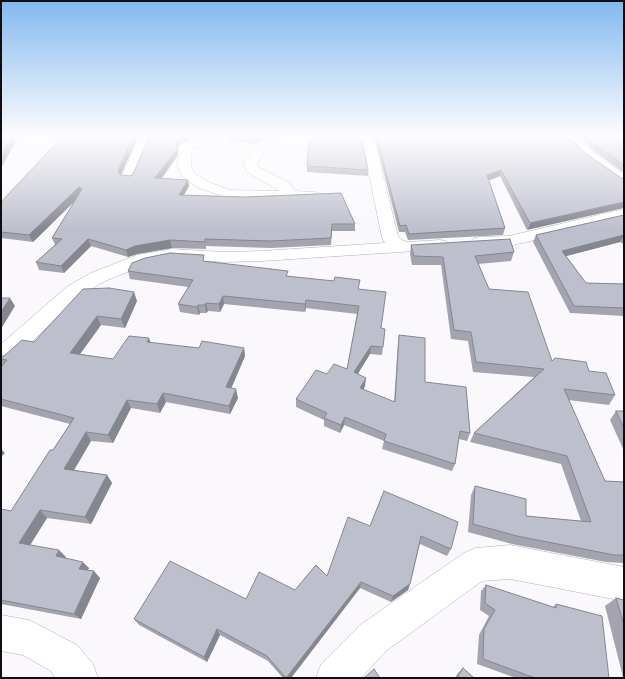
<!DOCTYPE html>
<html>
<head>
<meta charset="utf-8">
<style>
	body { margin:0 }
	#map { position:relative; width:625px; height:679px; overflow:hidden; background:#fbf8fd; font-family:Montserrat,sans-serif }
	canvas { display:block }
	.frame { position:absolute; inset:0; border:2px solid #100e12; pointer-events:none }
</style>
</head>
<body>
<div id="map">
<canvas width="625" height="679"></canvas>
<div class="frame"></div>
</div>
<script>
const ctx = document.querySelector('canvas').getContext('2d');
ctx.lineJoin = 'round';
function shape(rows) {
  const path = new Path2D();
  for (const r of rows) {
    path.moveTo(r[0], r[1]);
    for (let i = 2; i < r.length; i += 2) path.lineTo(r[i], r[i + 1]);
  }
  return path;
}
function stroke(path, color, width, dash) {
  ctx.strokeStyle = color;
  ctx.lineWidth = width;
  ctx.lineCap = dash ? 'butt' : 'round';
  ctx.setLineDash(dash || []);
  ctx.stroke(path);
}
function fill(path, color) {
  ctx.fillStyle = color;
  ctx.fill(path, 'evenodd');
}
const minor = shape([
	[137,135,149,135,149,142,135,178,133,181,128,182,123,181,121,178,137,142,137,135],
	[217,135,237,135,235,138,192,149,191,165,194,173,207,181,229,190,280,191,247,172,243,163,255,147,272,135,286,135,264,153,257,163,258,167,290,183,295,191,314,192,319,193,321,196,319,199,314,200,227,198,197,187,181,175,177,165,180,157,179,147,181,144,217,135],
	[361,135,373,135,398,236,402,240,407,242,440,240,446,241,449,245,446,249,262,261,224,262,172,259,147,264,105,281,82,294,9,363,1,365,1,344,68,286,91,273,137,255,172,249,224,252,262,251,385,243,382,238,361,135],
	[555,135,570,135,583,142,590,150,624,174,624,184,619,183,580,156,575,148,555,135],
	[624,209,624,219,509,246,480,247,474,246,471,242,474,238,480,237,509,236,624,209],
	[510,545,624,567,624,601,510,579,482,581,386,651,361,678,316,678,321,664,360,625,464,553,476,548,510,545],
	[1,615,29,620,77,645,93,664,98,678,55,678,51,671,23,655,1,651,1,615]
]);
const wall = shape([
	[149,135,210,135,200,138,192,137,189,140,181,143,178,147,178,155,161,179,189,186,184,195,355,224,355,231,332,231,331,245,271,248,206,246,206,249,172,248,137,254,128,257,91,246,64,273,39,270,36,262,55,245,52,238,76,200,33,242,1,238,1,202,136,142,120,175,131,176,134,172,149,137],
	[228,135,267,137,256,144,229,141],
	[374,135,563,135,527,230,500,176,489,180,505,228,503,235,408,240,405,232,399,232],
	[573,135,624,135,624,173,591,149,584,141],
	[307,166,368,170,368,176,307,172],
	[624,215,624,244,620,242,566,256,586,283,624,284,624,316,570,313,533,242,536,235],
	[411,245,514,252,511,261,478,264,489,289,552,361,589,371,615,395,609,405,568,400,605,481,624,482,624,563,606,562,512,544,468,532,471,495,475,486,526,516,581,521,561,464,470,442,474,433,534,377,473,372,468,341,451,339,441,265,412,265,410,254],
	[205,261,359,289,381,328,383,347,382,355,370,354,358,373,365,386,363,390,394,402,398,343,399,335,425,382,470,433,467,441,459,439,455,464,452,471,382,449,384,441,344,425,340,433,324,426,324,420,296,407,296,399,327,374,347,369,357,314,306,308,305,312,224,304,220,312,208,311,206,313,200,313,199,315,180,312,178,304,188,287,130,279,128,271],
	[137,301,125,328,101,325,80,354,113,359,151,343,199,348,244,348,245,356,231,388,238,398,230,414,166,402,160,413,131,408,113,443,91,441,74,470,107,475,112,483,91,524,47,518,30,545,66,557,65,558,89,568,88,570,100,578,81,619,1,604,1,509,11,511,53,450,70,424,1,406,1,356,4,356,34,342],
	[616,411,624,411,624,451,610,420],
	[384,491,451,549,447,556,420,544,410,584,408,590,391,602,360,588,291,678,283,678,268,661,220,635,207,662,139,625,134,619,295,590,327,576,370,526],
	[486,585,553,607,556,604,609,678,516,678,477,664,479,635,489,616,480,610,481,591],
	[616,598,624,600,624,677,623,677,605,606],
	[463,668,474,678,455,678,458,673]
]);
const shadedWall = shape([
	[13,135,27,135,19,136,1,168,1,156],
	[134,135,136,135,136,142,120,177,118,171],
	[186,135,192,135,192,137,189,140,181,143,178,147,178,155,157,185,155,178,176,141,180,137],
	[199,135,210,135,200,138],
	[261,135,268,135,256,144,256,138],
	[501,170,500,176,485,182,487,175],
	[188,180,189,186,180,201,179,195],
	[79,187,82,194,33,242,29,235],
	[624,202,624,208,527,230,530,223],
	[624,235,620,242,559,258,562,251],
	[88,239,91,246,64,273,61,266],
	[170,240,172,248,137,254,128,257,126,250,135,246],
	[134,292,137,301,125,328,121,319],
	[223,296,224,304,220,312,219,304],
	[10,298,15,306,1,329,1,312],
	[306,300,306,308,305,312,305,304],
	[206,303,208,311,206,313,205,305],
	[198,305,200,313,199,315,197,307],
	[97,316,101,325,75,361,70,353],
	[149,338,152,346,147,342],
	[371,346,370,354,354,380,354,372],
	[244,348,245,356,228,396,226,387],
	[366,378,365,386,360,397,360,388],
	[236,389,238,398,230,414,229,406],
	[163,393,166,402,160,413,157,404],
	[127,400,131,408,113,443,108,435],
	[345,417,344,425,340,433,341,425],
	[86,432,91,441,70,477,64,469],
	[1,449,5,453,1,457],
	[107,475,112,483,91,524,85,517],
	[40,510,47,518,27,550,19,543],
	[59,550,66,557,63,563,56,556],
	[83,562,89,568,85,575,79,569],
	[94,571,100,578,81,619,74,614],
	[361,582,360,588,291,678,286,678],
	[410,584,408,590,391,602,393,596],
	[217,629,220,635,207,662,204,657]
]);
const building = shape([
	[1,135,13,135,1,156,1,135],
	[64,135,134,135,118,171,120,175,131,176,134,172,149,137,149,135,186,135,180,137,176,141,177,149,155,178,188,180,179,195,245,197,341,193,355,224,332,224,331,238,270,241,205,239,205,242,170,240,135,246,126,250,88,239,61,266,36,262,62,239,52,238,82,189,79,187,29,235,1,232,1,202,64,135],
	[228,135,261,135,256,138,228,135],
	[309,135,361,135,368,170,307,166,309,135],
	[376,135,563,135,576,143,582,151,621,178,624,178,624,202,530,223,501,170,487,175,505,228,409,234,406,225,400,226,376,135],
	[586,135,624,135,624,165,593,143,586,135],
	[624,215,624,235,562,251,586,283,624,284,624,308,574,306,536,235,624,215],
	[510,239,514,252,475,256,489,289,528,292,552,361,555,358,586,362,589,371,606,373,615,395,564,389,605,481,624,482,624,555,614,555,517,536,473,524,475,486,526,499,526,516,591,522,567,456,474,433,544,369,476,362,471,332,454,330,443,257,414,256,411,245,510,239],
	[170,253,204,255,203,261,288,271,286,276,334,281,335,277,360,280,358,289,386,292,381,328,385,329,383,347,371,346,354,372,366,378,360,388,395,402,399,335,425,338,425,382,466,387,470,433,460,431,455,464,384,441,386,434,345,417,341,425,324,418,327,413,296,399,316,370,327,374,334,364,347,369,359,306,306,300,305,304,223,296,219,304,206,303,205,305,198,305,197,307,178,304,193,280,128,271,132,263,145,258,170,253],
	[109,288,134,292,121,319,97,316,70,353,113,359,129,336,149,338,147,342,199,348,202,341,244,348,226,387,236,389,229,406,163,393,157,404,127,400,108,435,86,432,64,469,107,475,85,517,40,510,19,543,59,550,56,556,83,562,79,569,94,571,74,614,1,600,1,509,11,511,50,450,53,450,74,418,1,399,1,367,7,360,1,359,1,356,4,356,22,340,34,342,83,289,109,288],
	[1,298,10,298,1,312,1,298],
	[616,411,624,411,624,428,616,411],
	[384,491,458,522,451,549,421,536,410,584,393,596,361,582,286,678,267,656,217,629,204,657,134,619,170,561,246,599,259,572,295,590,316,565,327,576,348,517,370,526,384,491],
	[486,585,556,608,556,604,602,616,609,678,535,678,483,659,484,629,495,610,485,603,486,585],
	[616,598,624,600,624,625,616,598],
	[463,668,474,678,457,678,463,668],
	[374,669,380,678,364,678,374,669]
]);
stroke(minor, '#b2abb8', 1);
fill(minor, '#fff');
fill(wall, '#a3a4b0');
fill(shadedWall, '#848690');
fill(building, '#bdbfcd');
stroke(building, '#848690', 1);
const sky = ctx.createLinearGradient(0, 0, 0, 230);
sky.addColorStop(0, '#82b8ef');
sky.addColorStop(0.59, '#fdfcfe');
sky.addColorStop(1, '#fdfcfe00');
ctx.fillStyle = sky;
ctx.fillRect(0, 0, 625, 230);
</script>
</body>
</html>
